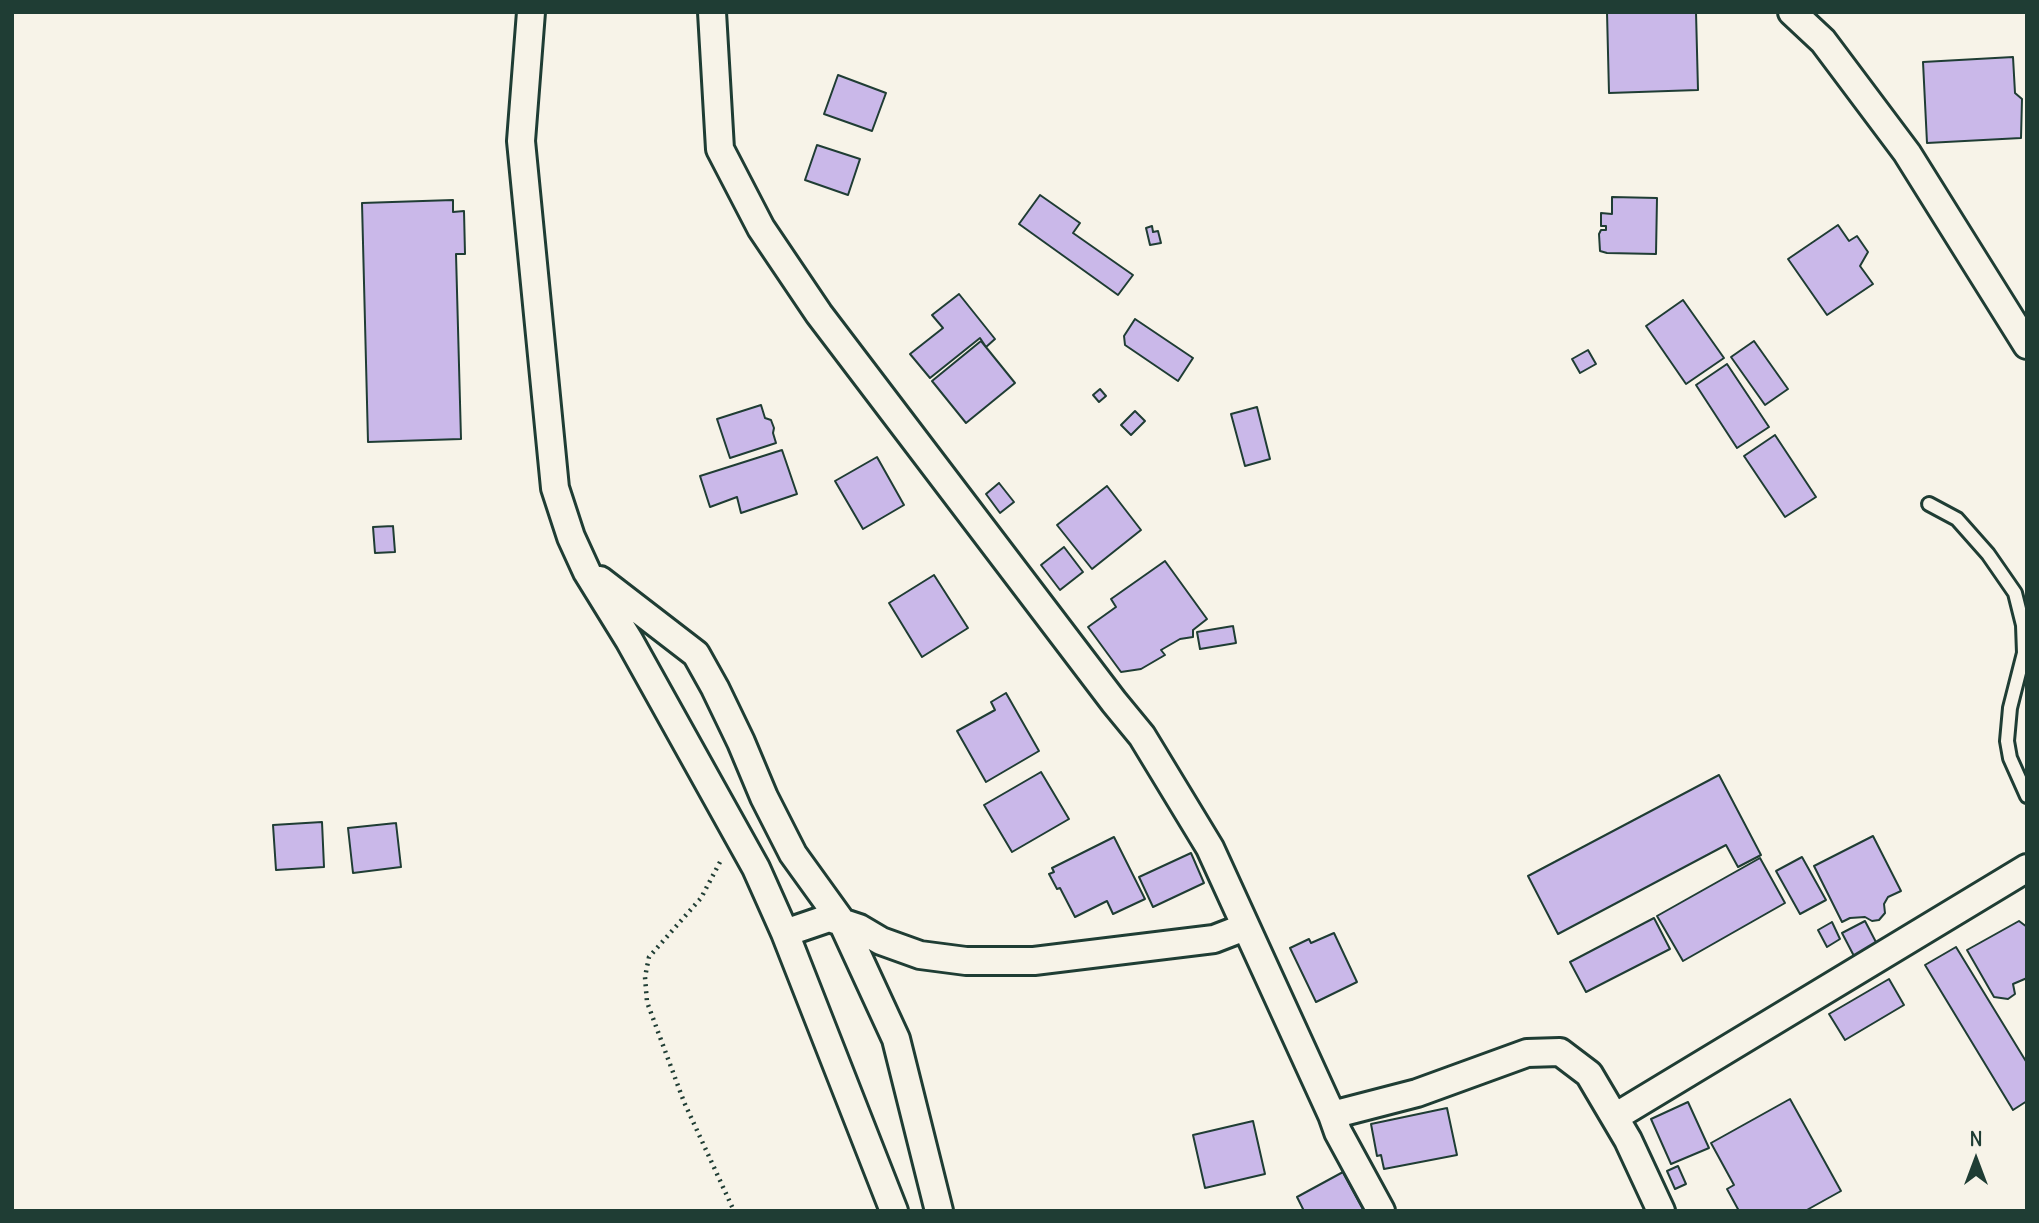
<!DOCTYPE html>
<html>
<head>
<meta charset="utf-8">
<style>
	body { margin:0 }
	#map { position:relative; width:2039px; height:1223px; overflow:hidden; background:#f7f3e8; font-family:Delius,sans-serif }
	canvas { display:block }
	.frame { position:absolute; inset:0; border:14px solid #1f3d34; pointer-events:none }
	.north { position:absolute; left:1941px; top:1125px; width:70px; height:70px; -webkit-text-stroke:5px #f7f3e8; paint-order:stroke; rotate:0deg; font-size:19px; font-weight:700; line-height:28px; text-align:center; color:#1f3d34 }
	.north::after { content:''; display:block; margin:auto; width:24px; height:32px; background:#1f3d34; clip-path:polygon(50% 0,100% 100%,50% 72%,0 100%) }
</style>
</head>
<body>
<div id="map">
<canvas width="2039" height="1223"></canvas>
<div class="frame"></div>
<div class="north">N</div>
</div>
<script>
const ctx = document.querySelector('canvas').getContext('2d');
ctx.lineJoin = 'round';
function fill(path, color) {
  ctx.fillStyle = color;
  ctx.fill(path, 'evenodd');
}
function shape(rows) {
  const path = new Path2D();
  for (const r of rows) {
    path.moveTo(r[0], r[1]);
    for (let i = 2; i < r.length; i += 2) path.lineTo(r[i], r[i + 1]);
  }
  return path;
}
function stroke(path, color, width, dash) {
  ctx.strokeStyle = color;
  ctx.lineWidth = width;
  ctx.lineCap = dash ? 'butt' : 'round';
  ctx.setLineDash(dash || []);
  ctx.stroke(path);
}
const building = shape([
	[1607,12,1696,12,1698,90,1609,93,1607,12],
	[2013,57,2015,93,2022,99,2021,138,1927,143,1923,62,2013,57],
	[838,75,886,93,872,131,824,114,838,75],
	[817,145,860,159,848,195,805,180,817,145],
	[1040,195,1080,223,1073,233,1133,275,1118,295,1019,224,1040,195],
	[1612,197,1657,198,1656,254,1607,253,1600,251,1599,234,1601,230,1606,230,1606,226,1601,226,1601,213,1612,214,1612,197],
	[453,200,453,212,464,211,465,254,456,254,461,439,368,442,362,203,453,200],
	[1838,225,1849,241,1857,236,1868,252,1860,266,1873,284,1827,315,1788,259,1838,225],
	[1152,226,1153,232,1158,231,1161,243,1150,245,1146,228,1152,226],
	[959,294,995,339,986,347,980,338,930,378,910,354,943,328,932,315,959,294],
	[1683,300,1724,358,1686,384,1646,326,1683,300],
	[1135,319,1193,358,1178,381,1125,345,1124,336,1135,319],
	[981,341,1015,383,966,423,932,381,981,341],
	[1754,341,1788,389,1765,405,1731,357,1754,341],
	[1588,350,1596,364,1580,373,1572,359,1588,350],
	[1727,364,1769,427,1737,448,1696,385,1727,364],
	[1100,389,1106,396,1099,402,1093,395,1100,389],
	[761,405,765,418,771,420,774,428,773,433,776,443,730,458,717,419,761,405],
	[1257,407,1270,459,1245,466,1231,414,1257,407],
	[1135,411,1145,421,1131,435,1121,425,1135,411],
	[1775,435,1816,497,1785,517,1744,456,1775,435],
	[782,450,797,494,741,513,737,497,710,507,700,476,782,450],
	[877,457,904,505,863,529,835,481,877,457],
	[999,483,1014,502,1000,513,986,494,999,483],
	[1107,486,1141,530,1092,569,1057,525,1107,486],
	[393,526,395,552,375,553,373,527,393,526],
	[1064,547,1083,572,1060,590,1041,565,1064,547],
	[1165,561,1207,619,1193,630,1193,637,1180,639,1161,650,1165,655,1141,669,1121,672,1088,627,1116,607,1111,599,1165,561],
	[934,575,968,628,922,657,889,603,934,575],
	[1233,626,1236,643,1200,649,1197,632,1233,626],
	[1006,693,1039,751,986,782,957,731,995,710,991,702,1006,693],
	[1041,772,1069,819,1012,852,984,805,1041,772],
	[1719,775,1761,855,1738,867,1726,845,1558,934,1528,876,1719,775],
	[322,822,324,867,276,870,273,825,322,822],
	[396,823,401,867,353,873,348,828,396,823],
	[1873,836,1901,891,1888,897,1884,904,1885,913,1879,920,1872,921,1865,917,1850,918,1842,922,1814,866,1873,836],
	[1114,837,1145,899,1113,914,1107,901,1075,917,1060,888,1057,889,1049,874,1054,872,1052,868,1114,837],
	[1191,853,1204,883,1153,907,1139,877,1191,853],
	[1802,857,1826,900,1800,914,1776,871,1802,857],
	[1760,858,1785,903,1683,961,1657,916,1760,858],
	[1654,918,1670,949,1586,992,1570,962,1654,918],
	[1865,921,1878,946,1855,958,1842,933,1865,921],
	[2019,921,2027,927,2027,978,2013,984,2015,994,2008,999,1994,997,1967,950,2019,921],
	[1832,922,1840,939,1827,947,1818,930,1832,922],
	[1334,933,1357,982,1316,1002,1290,948,1309,939,1311,943,1334,933],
	[1956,947,2027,1063,2027,1101,2013,1110,1925,965,1956,947],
	[1889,979,1904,1005,1845,1040,1829,1014,1889,979],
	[1790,1099,1841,1191,1805,1211,1739,1211,1727,1189,1734,1185,1711,1143,1790,1099],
	[1688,1102,1709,1148,1671,1164,1651,1119,1688,1102],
	[1447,1108,1457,1155,1384,1169,1381,1155,1377,1156,1371,1124,1447,1108],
	[1253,1121,1265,1174,1205,1188,1193,1135,1253,1121],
	[1678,1166,1686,1184,1675,1189,1667,1171,1678,1166],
	[1343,1172,1364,1211,1304,1211,1297,1197,1343,1172]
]);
const path = shape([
	[720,862,701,898,649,957,645,977,647,1002,684,1102,734,1211]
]);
const lane = shape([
	[1929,504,1957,519,1988,554,2015,593,2023,625,2024,653,2010,708,2007,741,2010,758,2027,796]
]);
const street = shape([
	[531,12,521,141,555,488,571,537,587,572,629,640,756,868,785,933,894,1211],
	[712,12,720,149,761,228,819,314,1114,702,1142,736,1210,848,1332,1115,1417,1093,1527,1053,1560,1052,1589,1074,1628,1140,1661,1211],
	[1792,12,1823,41,1907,153,2027,345],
	[600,580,696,654,715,688,741,742,764,797,793,854,842,922,896,1039,939,1211],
	[785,933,829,918,859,928,881,941,920,955,966,961,1034,961,1214,939,1245,927],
	[1332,1115,1338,1132,1381,1211],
	[1615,1117,2027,868]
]);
fill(building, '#cab8e9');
stroke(building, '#1f3d34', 2);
stroke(lane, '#1f3d34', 18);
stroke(street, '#1f3d34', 32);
stroke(path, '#1f3d34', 4.5, [2, 5]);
stroke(lane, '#f7f3e8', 12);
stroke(street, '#f7f3e8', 26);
</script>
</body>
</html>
